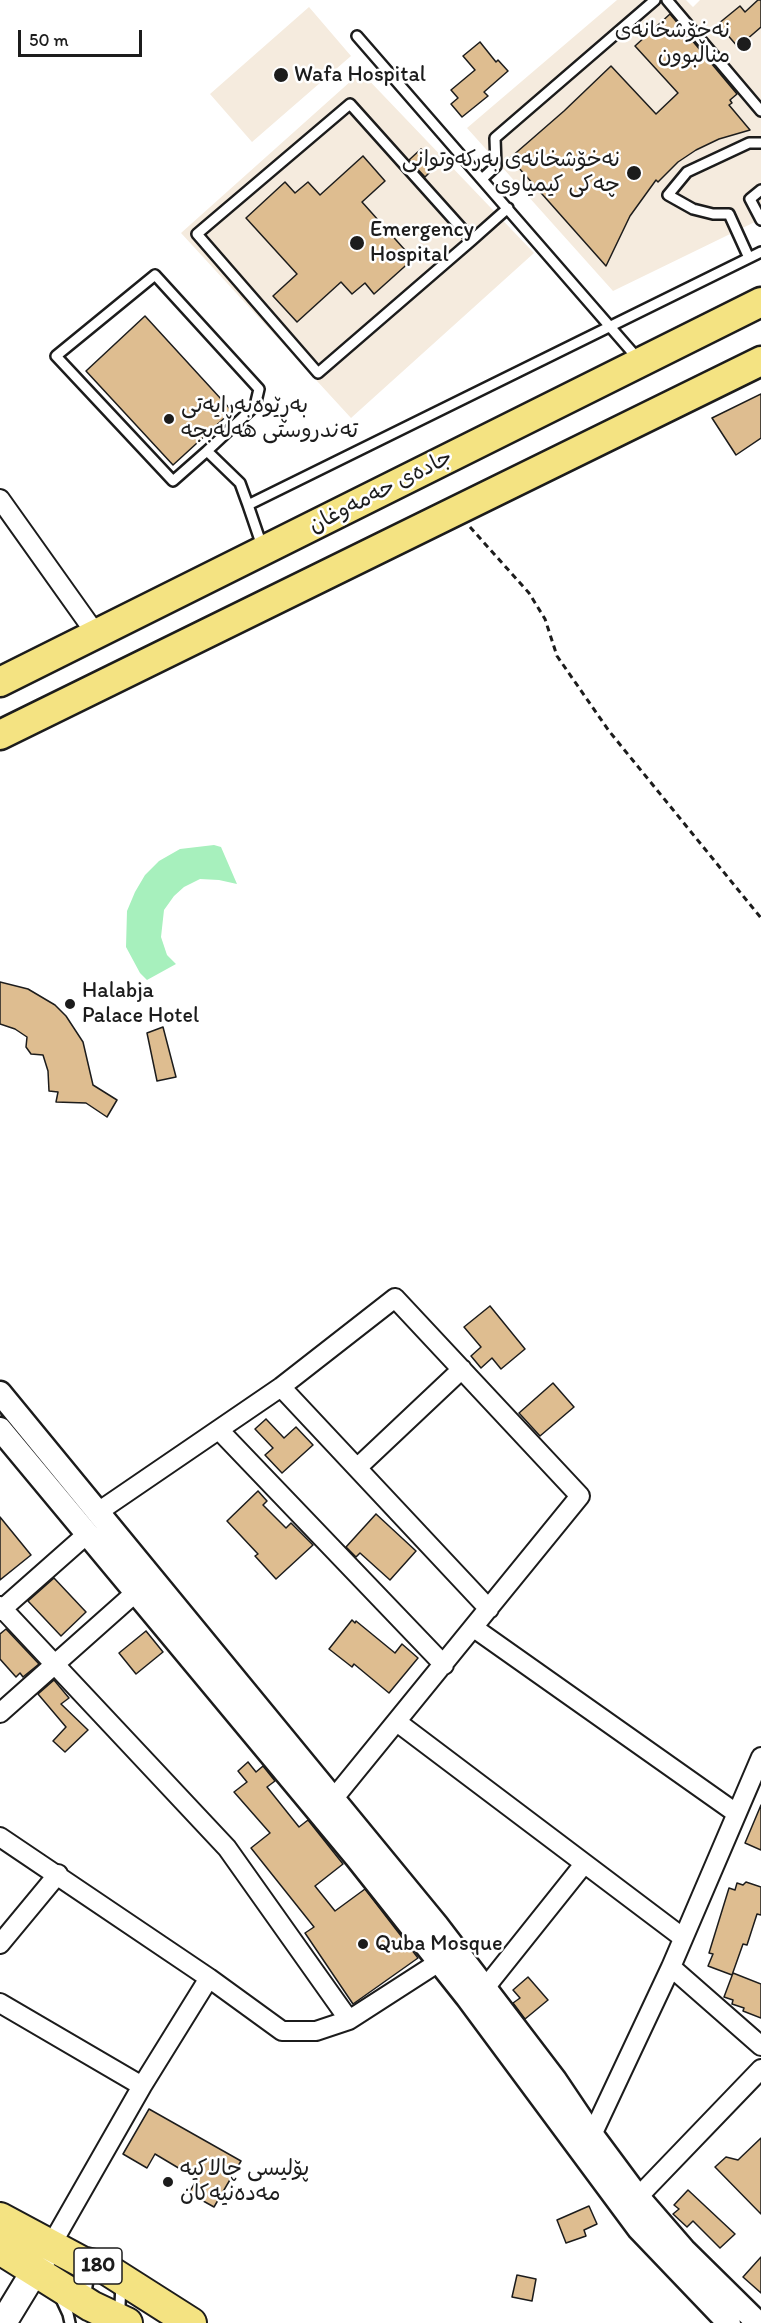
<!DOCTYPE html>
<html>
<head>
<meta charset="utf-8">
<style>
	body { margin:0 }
	#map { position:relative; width:761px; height:2323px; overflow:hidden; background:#fff; font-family:Itim,sans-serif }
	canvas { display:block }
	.scale { position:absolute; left:18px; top:30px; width:124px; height:27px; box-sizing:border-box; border:3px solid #1c1c1c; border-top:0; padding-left:8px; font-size:18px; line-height:21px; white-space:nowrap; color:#1c1c1c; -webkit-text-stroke:4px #fff; paint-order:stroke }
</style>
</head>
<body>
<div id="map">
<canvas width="761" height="2323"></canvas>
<div class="scale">50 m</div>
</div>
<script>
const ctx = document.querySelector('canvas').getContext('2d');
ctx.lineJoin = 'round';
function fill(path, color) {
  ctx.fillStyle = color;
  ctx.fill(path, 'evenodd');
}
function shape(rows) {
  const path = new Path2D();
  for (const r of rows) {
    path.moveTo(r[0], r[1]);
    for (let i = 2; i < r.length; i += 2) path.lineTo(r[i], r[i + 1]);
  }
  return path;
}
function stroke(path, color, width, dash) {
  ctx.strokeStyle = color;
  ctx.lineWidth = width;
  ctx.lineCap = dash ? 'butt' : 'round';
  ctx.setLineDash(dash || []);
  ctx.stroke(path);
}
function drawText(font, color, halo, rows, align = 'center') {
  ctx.font = font + ' Itim,"Playpen Sans Arabic",sans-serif';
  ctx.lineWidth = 5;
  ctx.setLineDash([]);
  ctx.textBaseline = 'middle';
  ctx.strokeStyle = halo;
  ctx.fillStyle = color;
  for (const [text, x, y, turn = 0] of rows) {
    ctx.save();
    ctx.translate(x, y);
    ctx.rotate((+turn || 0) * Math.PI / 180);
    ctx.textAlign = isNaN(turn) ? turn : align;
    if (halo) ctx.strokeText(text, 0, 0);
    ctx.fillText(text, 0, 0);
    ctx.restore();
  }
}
const built = shape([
	[617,0,686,0,693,7,700,0,761,0,761,219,613,291,467,128],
	[309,7,351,56,252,142,210,94],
	[361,72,534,253,351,418,181,233]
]);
const green = shape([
	[214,845,221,847,237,884,219,880,200,879,184,887,174,896,164,910,161,937,167,955,176,964,147,980,140,973,126,947,127,911,135,892,145,875,159,861,180,849]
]);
const building = shape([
	[758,0,761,0,761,27,738,47,718,24,740,6,745,12,758,0],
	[670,14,737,94,730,100,732,103,729,105,750,130,719,139,696,150,678,162,658,182,656,180,630,216,606,266,510,158,564,111,611,66,656,114,678,93,635,46,670,14],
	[480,42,496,62,498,60,508,71,484,92,488,96,462,117,451,104,458,98,451,90,475,70,463,56,480,42],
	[421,149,436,166,425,177,409,160,421,149],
	[363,156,385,181,362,202,413,259,374,294,365,283,352,294,341,282,297,322,273,296,297,274,246,218,285,182,295,193,308,182,320,195,363,156],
	[145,316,232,411,173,465,86,371,145,316],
	[761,394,761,438,736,455,712,418,761,394],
	[0,982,28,989,55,1005,66,1016,83,1042,93,1085,117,1100,107,1117,86,1103,56,1102,58,1092,49,1091,48,1071,43,1055,31,1054,26,1047,27,1037,15,1029,0,1024,0,982],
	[163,1027,176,1077,157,1081,147,1033,163,1027],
	[490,1306,525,1349,501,1369,492,1358,481,1368,471,1356,481,1347,464,1327,490,1306],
	[553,1383,574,1407,540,1436,519,1413,553,1383],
	[266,1419,284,1438,296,1427,313,1445,282,1473,265,1455,273,1448,255,1429,266,1419],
	[258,1491,267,1501,263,1505,286,1528,291,1523,313,1545,276,1579,255,1556,258,1554,227,1521,258,1491],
	[376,1514,416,1551,390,1580,360,1553,356,1557,346,1547,376,1514],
	[0,1517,31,1555,0,1580,0,1517],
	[54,1578,86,1612,61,1636,28,1601,54,1578],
	[352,1620,355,1623,356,1621,395,1653,402,1644,418,1658,389,1693,354,1664,352,1667,329,1649,352,1620],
	[6,1629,39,1664,23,1677,20,1673,16,1677,0,1659,0,1634,6,1629],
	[146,1631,163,1652,136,1674,119,1653,146,1631],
	[54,1680,69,1698,61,1704,88,1730,65,1752,53,1741,66,1727,38,1694,54,1680],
	[248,1762,256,1772,263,1766,275,1781,267,1787,299,1827,308,1820,343,1864,315,1886,335,1911,365,1889,418,1958,353,2004,305,1933,314,1927,251,1848,270,1833,234,1792,247,1782,238,1771,248,1762],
	[761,1805,761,1850,745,1843,761,1805],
	[746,1882,761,1887,761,1915,757,1914,747,1945,743,1944,732,1975,708,1966,713,1954,709,1953,729,1888,735,1890,737,1883,743,1885,746,1882],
	[733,1973,761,1984,761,2018,743,2011,744,2008,732,2004,733,2000,724,1997,733,1973],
	[528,1977,548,2000,525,2019,513,2003,520,1998,513,1990,528,1977],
	[149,2109,241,2161,214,2207,189,2193,197,2179,155,2154,147,2168,123,2154,149,2109],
	[761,2138,761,2214,715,2167,726,2157,738,2160,761,2138],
	[688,2190,735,2234,720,2248,693,2221,687,2227,673,2214,679,2209,674,2205,688,2190],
	[589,2206,597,2224,584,2230,586,2236,566,2243,557,2220,589,2206],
	[761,2257,761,2293,743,2277,761,2257],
	[517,2275,536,2279,532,2301,512,2297,517,2275]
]);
const path = shape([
	[470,527,529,593,545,619,557,656,609,731,761,918]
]);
const service = shape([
	[667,0,761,111],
	[357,36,639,360],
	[482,179,496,166,495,138,655,0],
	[761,190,750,199,761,220],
	[472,240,350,104,197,234,318,373,472,240,508,208],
	[749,258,729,214,713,214,693,209,668,195,687,172,749,143,761,143],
	[207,451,173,481,56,356,155,275,259,389,255,406,207,451,240,483,248,505],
	[262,546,248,505,761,252],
	[88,2297,86,2292,88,2280,99,2271],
	[61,2299,68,2314,70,2323],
	[114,2313,120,2305,121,2284]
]);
const minor = shape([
	[0,499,96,634],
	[281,1387,489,1609],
	[219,1430,444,1665],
	[357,1468,462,1369],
	[98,1512,281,1387,395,1298,580,1496,334,1798],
	[0,1606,227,1848,349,2020],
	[0,1611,86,1535],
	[474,1628,736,1813],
	[0,1713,135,1593],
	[397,1722,682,1937],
	[0,1837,209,1978,282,2031,316,2031,349,2020,439,1962],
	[0,1944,58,1874],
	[671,1967,761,2046],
	[485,1988,584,1864],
	[0,2003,142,2086],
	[592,2135,671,1967,761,1757],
	[638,2197,761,2069],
	[50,2247,142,2086,209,1978]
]);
const tertiary = shape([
	[0,1393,436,1924,555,2080,592,2135,638,2197,684,2250,758,2323],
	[0,1429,356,1857,467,1997,639,2229,729,2323]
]);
const secondary = shape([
	[3,2323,45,2254]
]);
const primary = shape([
	[0,682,761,302],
	[0,735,761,361]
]);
const trunk = shape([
	[0,2218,82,2262,103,2267,191,2323],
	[0,2249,91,2306,127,2323]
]);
const markers = [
	[744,44,8,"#1c1c1c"],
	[281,75,8,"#1c1c1c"],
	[634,173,8,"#1c1c1c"],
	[357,243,8,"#1c1c1c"],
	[169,419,6,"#1c1c1c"],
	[70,1004,6,"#1c1c1c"],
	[363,1944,6,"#1c1c1c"],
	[168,2182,6,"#1c1c1c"]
];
const shields = [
	[98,2266,48]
];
const shieldNames = [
	["180",98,2266]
];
const poiNames = [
	["نەخۆشخانەی",730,31,"right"],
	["مناڵبوون",730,56,"right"],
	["Wafa Hospital",294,75],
	["نەخۆشخانەی بەرکەوتوانی",620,160,"right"],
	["چەکی کیمیاوی",620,185,"right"],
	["Emergency",370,230],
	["Hospital",370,255],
	["بەڕێوەبەرایەتی",181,406],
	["تەندروستی هەڵەبجە",181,431],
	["Halabja",82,991],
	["Palace Hotel",82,1016],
	["Quba Mosque",375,1944],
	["پۆلیسی چالاکیە",180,2169],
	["مەدەنیەکان",180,2194]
];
const streetNames = [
	["جادەی حەمەوغان",381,492,-27]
];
fill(built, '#f5ebde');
fill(green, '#a7f0bd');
fill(building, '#debd90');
stroke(building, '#1c1c1c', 1.5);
stroke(service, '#1c1c1c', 14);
stroke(minor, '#1c1c1c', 22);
stroke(tertiary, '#1c1c1c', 27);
stroke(secondary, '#1c1c1c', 30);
stroke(primary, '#1c1c1c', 33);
stroke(trunk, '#1c1c1c', 34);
stroke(path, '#1c1c1c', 3, [6, 4.5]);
stroke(service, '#fff', 9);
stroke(minor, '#fff', 18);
stroke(tertiary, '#fff', 22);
stroke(secondary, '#fff', 26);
stroke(primary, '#f4e382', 28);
stroke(trunk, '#f4e382', 30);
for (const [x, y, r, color] of markers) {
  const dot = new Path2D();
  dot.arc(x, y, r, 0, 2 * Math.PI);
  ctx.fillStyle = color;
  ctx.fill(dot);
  stroke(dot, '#fff', 2);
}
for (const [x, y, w] of shields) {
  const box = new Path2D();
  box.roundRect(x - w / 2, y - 18, w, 36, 4.5);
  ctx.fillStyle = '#fff';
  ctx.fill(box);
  stroke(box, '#1c1c1c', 1.5);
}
drawText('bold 21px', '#1c1c1c', null, shieldNames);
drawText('22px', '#1c1c1c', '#fff', poiNames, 'left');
drawText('22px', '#1c1c1c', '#fff', streetNames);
</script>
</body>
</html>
